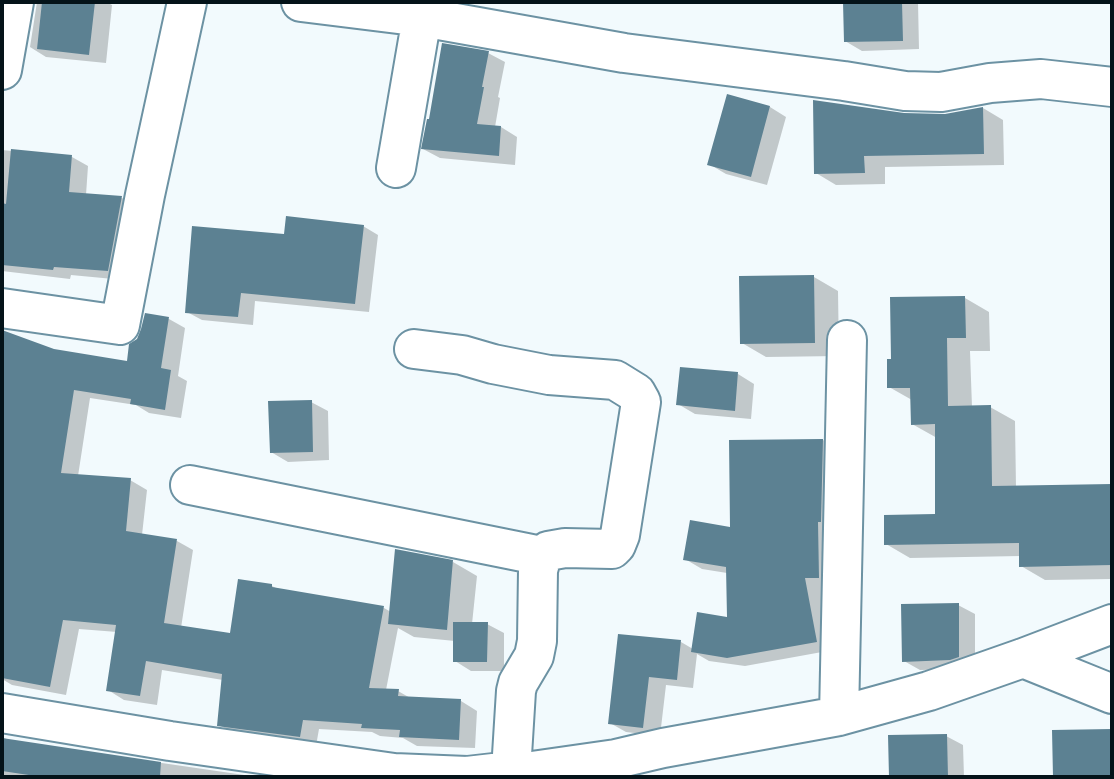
<!DOCTYPE html>
<html>
<head>
<meta charset="utf-8">
<style>
	body { margin:0 }
	#map { position:relative; width:1114px; height:779px; overflow:hidden; background:#f2fafd; font-family:Quicksand,sans-serif }
	canvas { display:block }
	.frame { position:absolute; inset:0; border:4px solid #041319; pointer-events:none }
</style>
</head>
<body>
<div id="map">
<canvas width="1114" height="779"></canvas>
<div class="frame"></div>
</div>
<script>
const ctx = document.querySelector('canvas').getContext('2d');
ctx.lineJoin = 'round';
function fill(path, color) {
  ctx.fillStyle = color;
  ctx.fill(path, 'evenodd');
}
function shape(rows) {
  const path = new Path2D();
  for (const r of rows) {
    path.moveTo(r[0], r[1]);
    for (let i = 2; i < r.length; i += 2) path.lineTo(r[i], r[i + 1]);
  }
  return path;
}
function stroke(path, color, width, dash) {
  ctx.strokeStyle = color;
  ctx.lineWidth = width;
  ctx.lineCap = dash ? 'butt' : 'round';
  ctx.setLineDash(dash || []);
  ctx.stroke(path);
}
const shadow = shape([
	[37,2,106,2,112,5,106,63,46,57,30,47],
	[845,2,918,2,919,49,862,51,845,41],
	[488,53,505,62,498,97,500,98,495,127,501,127,517,137,515,165,440,158,423,149,430,121],
	[728,96,770,107,786,117,767,185,726,174,709,164],
	[983,108,1003,120,1004,165,885,167,885,184,836,185,816,173,904,115,945,115],
	[2,150,72,157,88,166,86,195,122,198,138,207,124,280,71,275,70,279,2,271],
	[363,226,378,235,369,312,255,301,253,325,202,320,187,312,285,236],
	[814,277,838,291,839,356,766,357,742,343],
	[965,298,989,312,990,351,970,351,972,407,990,407,1015,421,1016,488,1112,486,1112,579,1045,580,1021,566,1021,556,910,558,886,544,936,516,937,438,912,424,912,400,889,387],
	[146,315,169,319,185,328,178,376,187,381,181,418,149,413,136,405,90,398,78,476,130,480,147,490,142,535,177,541,193,550,181,628,231,635,272,586,278,589,384,608,391,612,453,562,477,576,472,624,487,624,504,633,504,671,471,671,455,661,455,641,414,637,398,628,386,690,398,691,412,699,461,701,477,711,475,748,417,746,403,738,380,736,372,732,319,729,316,746,235,734,219,725,223,680,162,670,157,705,124,700,108,690,117,632,79,629,66,695,12,685,2,679,2,332,54,351,128,363,139,340],
	[682,369,738,374,754,384,751,419,695,414,678,404],
	[311,402,328,411,329,460,288,462,271,452],
	[823,440,839,450,835,586,821,587,833,650,745,666,709,661,697,654,693,688,666,685,660,736,626,732,610,723,619,636,681,642,693,649,728,619,727,573,702,569,685,559,732,529],
	[958,605,975,614,975,666,968,669,920,670,904,661],
	[1112,731,1112,777,1054,777,1054,732],
	[946,736,963,745,964,777,890,777,890,737],
	[2,737,11,741,258,777,2,777]
]);
const building = shape([
	[42,2,95,2,89,55,37,49],
	[843,2,902,2,903,41,844,42],
	[442,43,489,51,482,87,484,87,477,124,501,126,499,156,421,149,427,119,429,119],
	[727,94,770,106,751,177,707,165],
	[813,100,904,113,945,114,983,107,984,154,864,156,865,173,814,174],
	[11,149,72,155,69,192,122,196,108,271,54,267,53,270,2,265,2,203,6,204],
	[286,216,364,225,355,304,241,293,238,317,185,313,192,226,284,234],
	[814,275,815,343,740,344,739,276],
	[965,296,966,338,947,338,948,406,991,405,992,486,1112,484,1112,565,1019,567,1019,543,884,545,884,515,935,514,935,424,911,425,910,388,887,388,887,359,891,359,890,297],
	[145,313,169,317,161,368,171,370,165,410,130,404,131,399,74,390,61,473,131,478,126,531,177,539,164,623,230,633,238,579,272,584,272,587,384,606,369,688,399,689,398,696,461,699,459,740,399,737,400,730,361,728,362,724,303,720,300,737,217,726,222,674,146,661,140,696,106,691,116,625,63,620,50,687,2,678,2,330,54,349,127,361,129,344,137,339,141,329],
	[680,367,738,372,735,411,676,405],
	[312,400,313,452,270,453,268,401],
	[823,439,821,522,818,522,819,578,805,578,817,642,727,658,691,652,697,612,727,617,726,567,683,560,690,520,730,527,729,440],
	[395,549,453,560,447,630,388,624],
	[959,603,959,657,950,660,902,662,901,604],
	[453,622,488,622,487,662,453,662],
	[618,634,681,640,677,680,649,677,643,728,608,724],
	[1112,729,1112,777,1053,777,1052,730],
	[947,734,948,777,889,777,888,735],
	[2,738,161,762,160,777,42,777,2,771]
]);
const minor = shape([
	[301,2,422,17,624,53,844,81,905,91,941,92,990,83,1041,79,1112,87],
	[2,70,14,2],
	[396,168,422,17],
	[2,308,120,325,145,195,187,2],
	[414,349,462,355,493,364,549,375,615,380,636,393,641,402,620,535,616,545,612,549,565,548,548,551,542,556,538,570,537,641,534,656,518,683,516,691,511,771],
	[190,485,542,556],
	[1023,658,1112,694],
	[2,713,170,741,394,773,467,776,511,771,532,771,616,759,663,748,839,716,929,691,1023,658,1112,624],
	[839,716,847,340]
]);
fill(shadow, '#0003');
fill(building, '#5c8192');
stroke(minor, '#6c92a3', 42);
stroke(minor, '#fff', 38);
</script>
</body>
</html>
